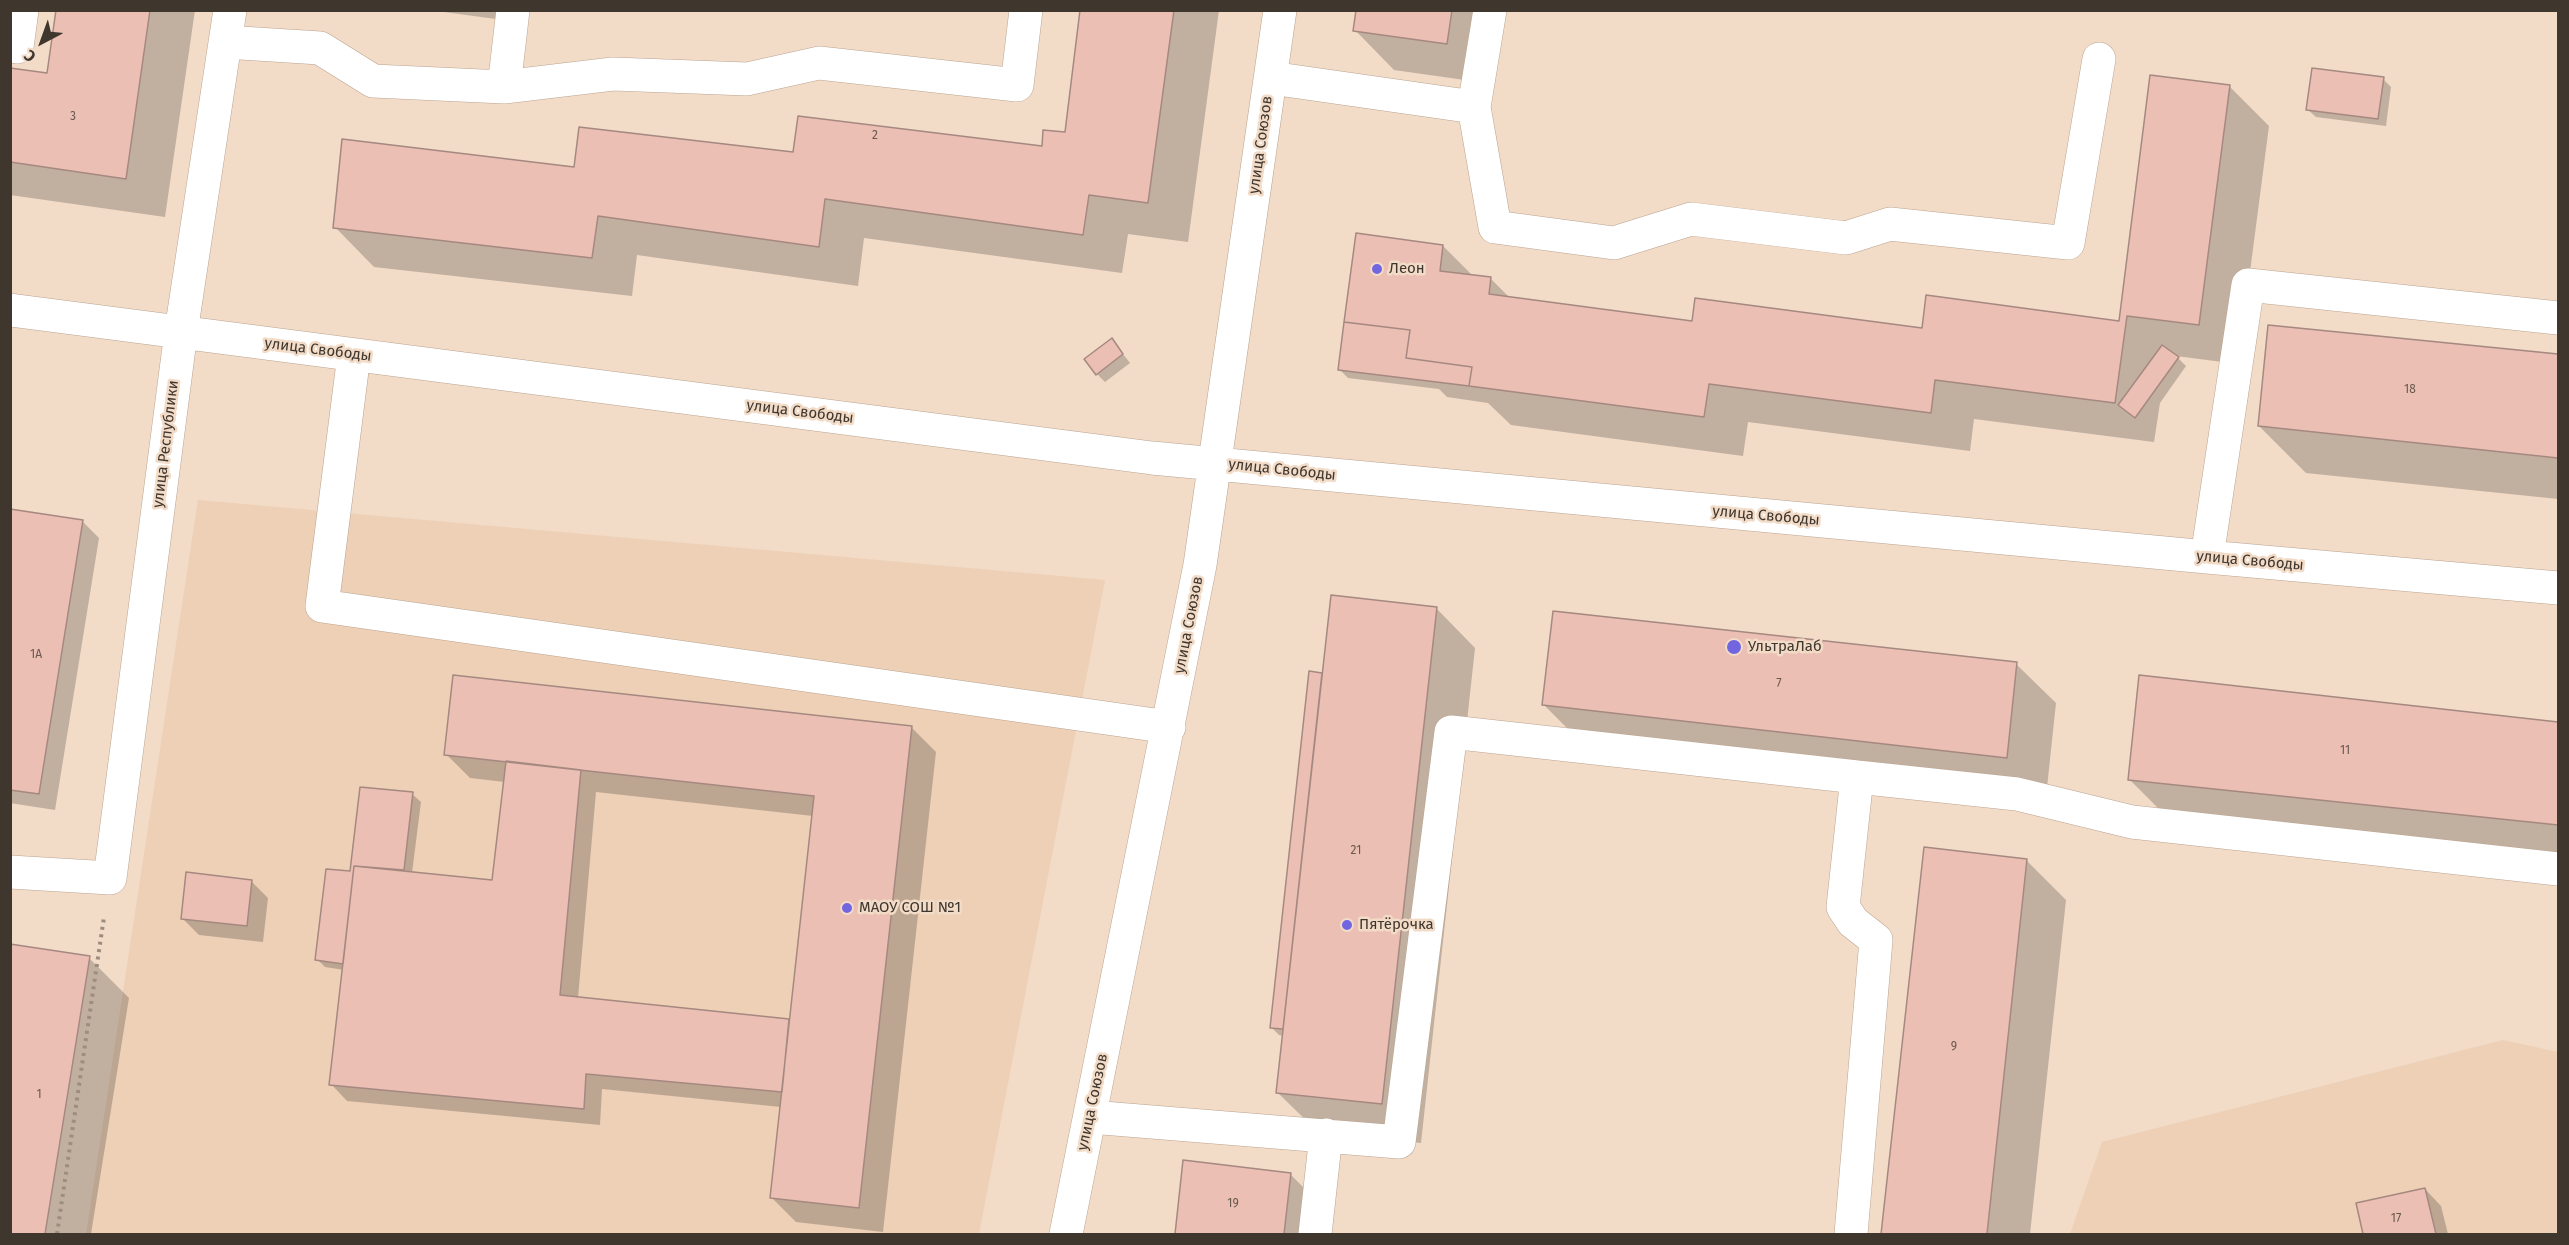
<!DOCTYPE html>
<html>
<head>
<meta charset="utf-8">
<style>
	body { margin:0 }
	#map { position:relative; width:2569px; height:1245px; overflow:hidden; background:#f2dbc7; font-family:"Fira Sans",sans-serif }
	canvas { display:block }
	.frame { position:absolute; inset:0; border:12px solid #3f362e; pointer-events:none }
	.north { position:absolute; left:12px; top:12px; width:60px; height:60px; -webkit-text-stroke:4px #f2dbc7; paint-order:stroke; rotate:221deg; font-size:16px; font-weight:700; line-height:24px; text-align:center; color:#3f362e }
	.north::after { content:''; display:block; margin:auto; width:21px; height:27px; background:#3f362e; clip-path:polygon(50% 0,100% 100%,50% 72%,0 100%) }
</style>
</head>
<body>
<div id="map">
<canvas width="2569" height="1245"></canvas>
<div class="frame"></div>
<div class="north">С</div>
</div>
<script>
const ctx = document.querySelector('canvas').getContext('2d');
ctx.lineJoin = 'round';
function fill(path, color) {
  ctx.fillStyle = color;
  ctx.fill(path, 'evenodd');
}
function shape(rows) {
  const path = new Path2D();
  for (const r of rows) {
    path.moveTo(r[0], r[1]);
    for (let i = 2; i < r.length; i += 2) path.lineTo(r[i], r[i + 1]);
  }
  return path;
}
function stroke(path, color, width, dash) {
  ctx.strokeStyle = color;
  ctx.lineWidth = width;
  ctx.lineCap = dash ? 'butt' : 'round';
  ctx.setLineDash(dash || []);
  ctx.stroke(path);
}
function drawText(font, color, halo, rows, align = 'center') {
  ctx.font = font + ' "Fira Sans",sans-serif';
  ctx.lineWidth = 5;
  ctx.setLineDash([]);
  ctx.textBaseline = 'middle';
  ctx.strokeStyle = halo;
  ctx.fillStyle = color;
  for (const [text, x, y, turn = 0] of rows) {
    ctx.save();
    ctx.translate(x, y);
    ctx.rotate((+turn || 0) * Math.PI / 180);
    ctx.textAlign = isNaN(turn) ? turn : align;
    if (halo) ctx.strokeText(text, 0, 0);
    ctx.fillText(text, 0, 0);
    ctx.restore();
  }
}
const built = shape([
	[198,500,1105,580,979,1234,86,1234],
	[2503,1040,2558,1052,2558,1234,2070,1234,2102,1142]
]);
const shadow = shape([
	[57,10,195,10,165,217,10,195,10,69,48,74],
	[429,10,513,10,511,21],
	[1081,10,1219,10,1188,242,1128,234,1122,273,864,238,858,286,637,255,632,296,374,267,335,227,575,168,795,154,1043,148,1066,134],
	[1358,10,1497,10,1486,83,1394,70,1355,30],
	[2383,79,2391,87,2386,126,2316,117,2307,109],
	[2230,87,2269,126,2238,364,2176,356,2186,366,2160,403,2154,442,1974,419,1970,451,1748,422,1743,456,1511,425,1488,403,1447,397,1439,389,1348,378,1340,370,1443,246,1473,276,1490,278,1511,299,1694,323,1923,330,2120,322],
	[2269,326,2558,356,2558,499,2306,473,2259,426],
	[1112,340,1130,363,1105,382,1097,374],
	[10,510,82,521,99,538,55,810,10,803],
	[1436,608,1475,648,1421,1143,1318,1132,1278,1093,1284,1036,1279,1035,1271,1027,1321,675,1324,677],
	[2016,664,2056,703,2046,797,1583,744,1543,704],
	[2140,677,2558,723,2558,860,2169,819,2130,780],
	[912,728,936,752,883,1232,796,1222,772,1198,781,1107,602,1089,600,1125,347,1101,331,1084,344,970,325,967,317,959,351,873,361,789,412,794,421,802,412,873,493,881,505,782,470,778,446,754],
	[596,792,813,816,791,1023,578,998],
	[1925,849,2027,861,2066,900,2030,1234,1883,1234],
	[252,882,268,898,263,942,199,935,182,918],
	[10,945,89,958,129,998,91,1234,10,1234],
	[1185,1162,1290,1174,1330,1214,1327,1234,1176,1234],
	[2425,1189,2441,1206,2448,1234,2365,1234,2358,1205]
]);
const building = shape([
	[56,10,150,10,126,179,10,162,10,68,47,73,56,10],
	[1080,10,1174,10,1148,203,1089,195,1083,235,825,199,819,247,598,216,592,258,333,228,342,139,574,167,579,127,793,152,798,116,1042,146,1043,130,1065,132,1080,10],
	[1356,10,1452,10,1447,44,1353,31,1356,10],
	[2312,68,2384,77,2378,119,2306,110,2312,68],
	[2150,75,2230,85,2199,325,2127,316,2115,403,1935,380,1931,413,1709,384,1704,417,1469,386,1472,367,1406,358,1410,330,1344,322,1356,233,1443,245,1440,271,1491,277,1489,294,1692,321,1695,298,1922,328,1926,295,2119,321,2150,75],
	[1344,322,1410,330,1406,358,1472,367,1469,386,1338,370,1344,322],
	[2268,325,2558,354,2558,458,2258,426,2268,325],
	[1112,338,1123,354,1096,375,1084,359,1112,338],
	[2162,345,2179,357,2135,418,2118,405,2162,345],
	[10,509,83,520,39,794,10,790,10,509],
	[1331,595,1437,607,1382,1104,1276,1093,1331,595],
	[1553,611,2017,662,2007,758,1542,705,1553,611],
	[1309,671,1322,673,1283,1029,1270,1028,1309,671],
	[453,675,912,726,859,1208,770,1198,814,796,444,755,453,675],
	[2139,675,2558,722,2558,825,2128,780,2139,675],
	[506,761,581,770,560,995,789,1019,782,1092,586,1074,584,1109,329,1085,354,866,492,880,506,761],
	[360,787,413,792,404,870,354,866,343,964,315,960,326,869,350,871,360,787],
	[1924,847,2027,859,1987,1234,1881,1234,1924,847],
	[186,872,252,880,247,926,181,919,186,872],
	[10,944,90,956,45,1234,10,1234,10,944],
	[1183,1160,1291,1173,1284,1234,1175,1234,1183,1160],
	[2425,1188,2436,1234,2363,1234,2356,1203,2425,1188]
]);
const path = shape([
	[57,1234,104,917]
]);
const minor = shape([
	[225,42,320,48,373,81,504,87,513,10],
	[10,46,17,47,22,10],
	[1271,78,1474,107,1490,10],
	[504,87,613,74,747,79,819,63,1017,85,1026,10],
	[1474,107,1495,227,1614,243,1691,219,1846,238,1890,224,2068,243,2099,59],
	[10,310,1152,458,2207,557,2558,588],
	[354,355,322,606,1169,727],
	[2207,557,2248,285,2558,318],
	[1857,777,2017,794,2132,822,2558,869],
	[10,872,110,878,181,332,230,10],
	[1090,1117,1399,1142,1451,732,1857,777,1843,907,1853,922,1876,940,1851,1234],
	[1066,1234,1200,565,1280,10],
	[1315,1234,1326,1135]
]);
const markers = [
	[1377,269,6,"#7166e0"],
	[1734,647,8,"#7166e0"],
	[847,908,6,"#7166e0"],
	[1347,925,6,"#7166e0"]
];
const numberNames = [
	["3",73,117],
	["2",875,136],
	["18",2410,390],
	["1А",36,655],
	["7",1779,684],
	["11",2345,751],
	["21",1356,851],
	["9",1954,1047],
	["1",39,1095],
	["19",1233,1204],
	["17",2396,1219]
];
const streetNames = [
	["улица Союзов",1261,145,-82],
	["улица Свободы",318,350,7],
	["улица Свободы",800,412,7],
	["улица Республики",166,444,-83],
	["улица Свободы",1282,470,6],
	["улица Свободы",1766,516,5],
	["улица Свободы",2250,561,5],
	["улица Союзов",1189,625,-79],
	["улица Союзов",1093,1102,-78]
];
const poiNames = [
	["Леон",1389,269],
	["УльтраЛаб",1748,647],
	["МАОУ СОШ №1",859,908],
	["Пятёрочка",1359,925]
];
fill(built, '#edd0b6');
fill(shadow, '#0003');
fill(building, '#ebbfb3');
stroke(building, '#a58880', 1.5);
stroke(minor, '#baa491', 34);
stroke(path, '#9d8d7f', 4, [3, 4.5]);
stroke(minor, '#fff', 33);
for (const [x, y, r, color] of markers) {
  const dot = new Path2D();
  dot.arc(x, y, r, 0, 2 * Math.PI);
  ctx.fillStyle = color;
  ctx.fill(dot);
  stroke(dot, '#f2dbc7', 2);
}
drawText('12px', '#6a584f', null, numberNames);
drawText('15px', '#3f362e', '#f2dbc7', streetNames);
drawText('15px', '#3f362e', '#f2dbc7', poiNames, 'left');
</script>
</body>
</html>
